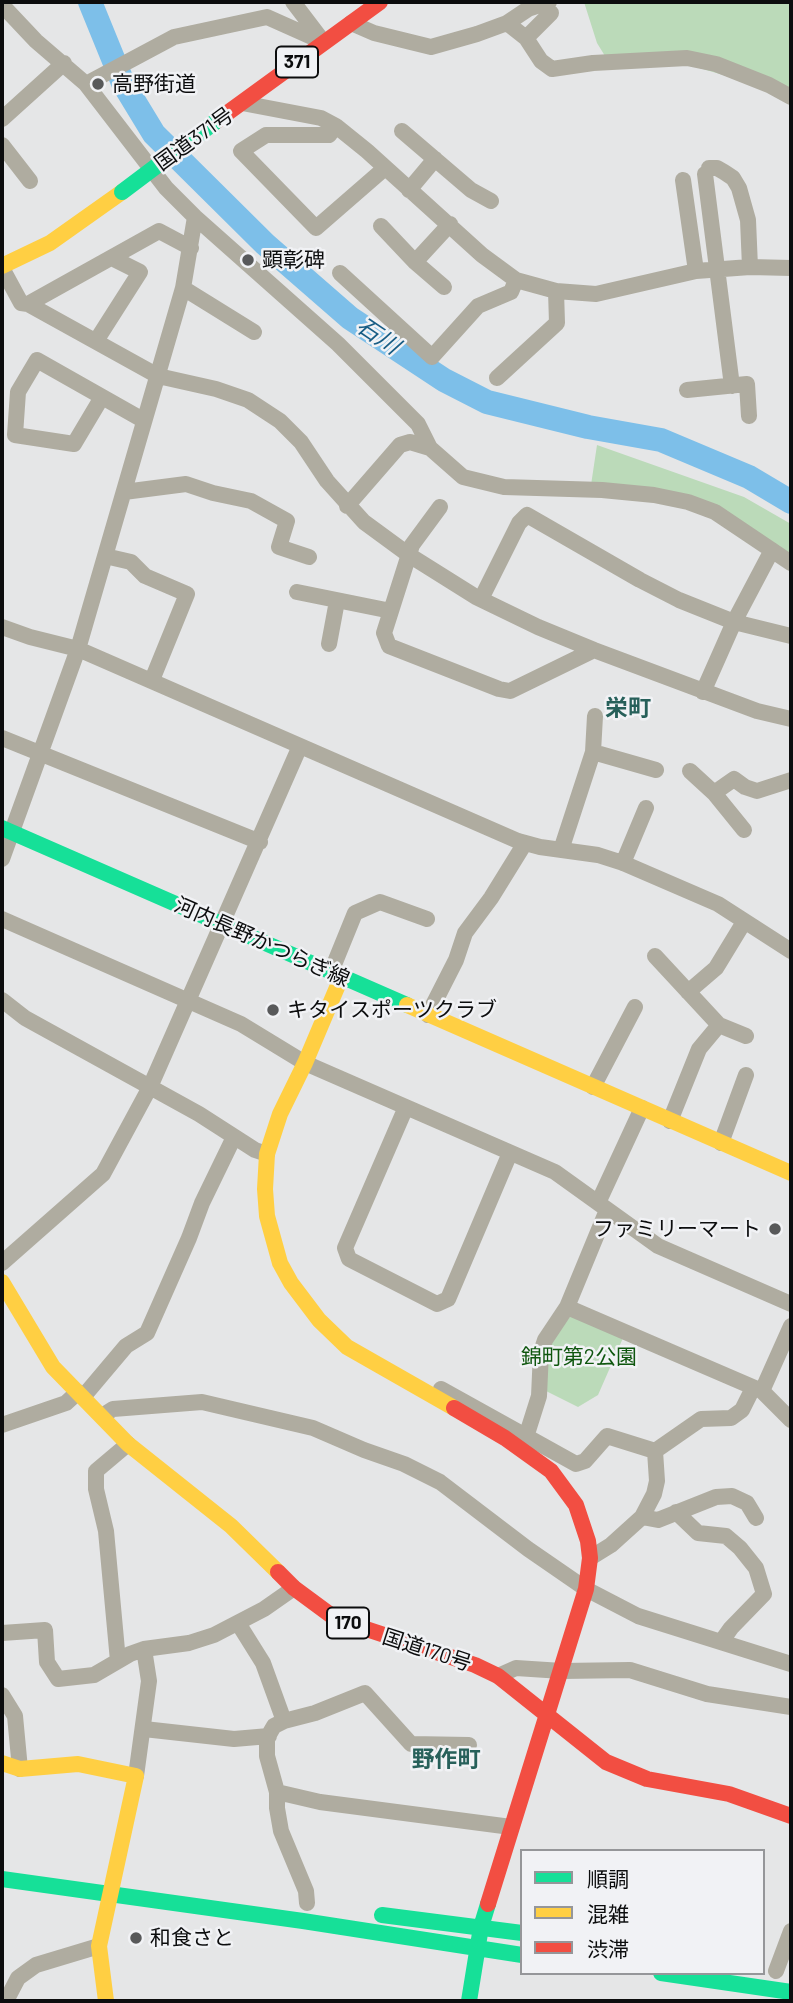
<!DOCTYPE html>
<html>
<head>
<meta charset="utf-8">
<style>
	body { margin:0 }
	#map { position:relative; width:793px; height:2003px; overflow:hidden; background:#e5e6e7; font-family:Barlow,"Noto Sans JP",sans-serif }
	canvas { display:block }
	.frame { position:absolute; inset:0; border:4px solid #0c0d0e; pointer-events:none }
	.legend { position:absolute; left:520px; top:1849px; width:245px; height:126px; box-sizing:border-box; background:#f1f2f5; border:2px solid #959699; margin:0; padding:9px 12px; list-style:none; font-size:21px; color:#0c0d0e }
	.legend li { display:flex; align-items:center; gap:14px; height:35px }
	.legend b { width:35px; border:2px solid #959699 }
</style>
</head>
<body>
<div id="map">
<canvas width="793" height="2003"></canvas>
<div class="frame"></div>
<ul class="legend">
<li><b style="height:9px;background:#16e098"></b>順調</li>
<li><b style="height:9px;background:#ffcf43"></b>混雑</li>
<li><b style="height:9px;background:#f24e42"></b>渋滞</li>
</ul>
</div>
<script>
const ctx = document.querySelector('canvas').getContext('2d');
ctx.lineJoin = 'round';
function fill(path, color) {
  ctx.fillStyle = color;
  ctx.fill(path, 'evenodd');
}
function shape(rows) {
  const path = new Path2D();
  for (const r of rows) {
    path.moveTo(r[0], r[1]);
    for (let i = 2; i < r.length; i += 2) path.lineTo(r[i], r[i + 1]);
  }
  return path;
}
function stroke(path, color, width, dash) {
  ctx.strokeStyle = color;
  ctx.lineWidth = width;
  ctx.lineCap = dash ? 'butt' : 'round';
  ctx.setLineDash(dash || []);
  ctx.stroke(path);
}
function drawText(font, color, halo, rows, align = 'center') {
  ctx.font = font + ' Barlow,"Noto Sans JP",sans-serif';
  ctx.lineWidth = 5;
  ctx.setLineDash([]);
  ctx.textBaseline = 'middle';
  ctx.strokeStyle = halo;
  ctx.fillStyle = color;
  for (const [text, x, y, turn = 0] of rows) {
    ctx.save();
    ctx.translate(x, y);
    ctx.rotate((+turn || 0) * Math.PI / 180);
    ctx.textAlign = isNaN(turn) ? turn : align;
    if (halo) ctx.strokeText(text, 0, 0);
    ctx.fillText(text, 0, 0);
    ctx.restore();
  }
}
const green = shape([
	[584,2,791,2,791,95,696,67,682,57,605,56,597,43],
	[597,445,744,497,791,524,791,558,717,508,591,485],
	[572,1314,623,1338,598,1395,578,1407,546,1391,546,1348]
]);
const river = shape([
	[90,2,123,83,154,134,265,244,350,318,444,380,487,402,588,427,661,440,749,477,791,502]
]);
const street = shape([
	[293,2,322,40],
	[2,5,36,41,86,84,166,188,195,217,338,344,418,424,430,448,463,477,504,487,602,490,654,495,688,502,715,512,791,563],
	[351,23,374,33,431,47,477,34,507,23,528,9,549,2],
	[507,23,526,38,541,61,552,69,593,63,687,58,716,64,769,85,791,97],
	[526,38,551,13],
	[86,84,174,37,267,17,323,42],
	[242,103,321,118,336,126,367,151,482,255,516,280,556,291,596,294,696,271,750,267,791,268],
	[2,119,64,63],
	[336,126,329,135,266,135,241,151,316,228,385,168],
	[402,131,471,190,491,201],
	[2,145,30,181],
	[709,168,717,168,724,172,733,178,739,188,748,220,750,267],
	[705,174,732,386],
	[683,180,696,271],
	[409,190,435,159],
	[381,226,415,262,444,287],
	[191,248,159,231,28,304,158,376,216,389,248,400,280,421,301,442,327,481,364,522,409,555,476,597,538,627,594,650,757,711,791,719],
	[415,262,450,224],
	[2,268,21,303,28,304],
	[340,273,432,357,478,306,511,292,516,280],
	[183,288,254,332],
	[96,341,140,272,112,258],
	[497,378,557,323,556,291],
	[687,390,747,384,749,416],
	[102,397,74,444,15,435,18,392,37,360,143,420],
	[124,492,186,484,213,493,251,501,287,521,279,547,309,557],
	[347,506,400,445,410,442,430,448],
	[440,507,412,545,384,633,389,646,499,689,510,691,594,650],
	[105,556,131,562,145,576,187,594,152,680],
	[297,592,391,611],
	[481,599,519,523,527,515,640,580,679,600,734,622,791,636],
	[2,627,30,637,78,649,518,841,540,847,598,855,623,863,718,904,791,951],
	[329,644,337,601],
	[703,692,734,622,772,550],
	[2,738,260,842],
	[593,752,656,770],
	[690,771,714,793,744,830],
	[714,793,734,779,745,787,757,791,791,780],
	[561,850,593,752,595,716],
	[2,859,78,649,183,288,195,217],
	[623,863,646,808],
	[2,919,241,1024,305,1063,555,1172,658,1246,791,1304],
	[655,956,719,1025,746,1036],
	[331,972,355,913,380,902,427,919],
	[688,992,716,968,744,922],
	[2,1000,25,1018,199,1114,255,1150,267,1154],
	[428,1015,456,960,465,933,491,898,525,843],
	[593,1087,635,1007],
	[406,1107,345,1248,349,1259,437,1304,448,1299,510,1153],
	[670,1121,699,1049,719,1025],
	[721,1143,746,1075],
	[598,1203,642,1108],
	[2,1263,103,1174,150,1087,300,746],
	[567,1307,762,1391,791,1420],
	[441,1389,576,1464,585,1461,607,1436,655,1451,701,1419,731,1418,742,1410,753,1388],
	[762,1391,791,1326],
	[83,1397,126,1346,147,1333,189,1238,202,1203,234,1137],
	[102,1416,113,1409,202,1402,313,1428,364,1450,404,1464,440,1482,528,1549,586,1589,638,1616,791,1664],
	[2,1425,66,1403,78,1392],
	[526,1437,539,1396,541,1352,545,1340,567,1307,607,1210],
	[676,1512,698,1533,726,1536,740,1548,756,1568,764,1594,731,1628,721,1642],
	[642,1517,658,1520,716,1497,732,1496,747,1503,756,1518],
	[590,1558,611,1545,642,1517,654,1494,657,1481,655,1451],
	[238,1623,263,1663,284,1721,274,1726,267,1738,267,1756,277,1792,320,1802,511,1827],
	[2,1633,45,1630,47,1662,58,1679,94,1675,130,1654,144,1649],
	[118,1661,106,1531,96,1489,96,1471,128,1444],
	[498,1676,516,1668,562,1671,630,1670,707,1694,791,1707],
	[2,1695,15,1716,20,1769],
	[284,1721,315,1713,365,1693,411,1744,469,1745],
	[144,1729,234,1739,269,1736],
	[136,1776,149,1681,144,1649,189,1643,214,1635,264,1609,294,1588],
	[277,1792,277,1808,281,1831,306,1891,307,1903],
	[776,1971,791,1931],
	[6,2001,18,1978,36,1965,99,1946]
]);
const fast = shape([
	[2,828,407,1005],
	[2,1879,303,1921,522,1955],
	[382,1915,522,1933],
	[661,1973,791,1992],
	[469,2001,481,1927,488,1904]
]);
const slow = shape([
	[2,266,50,243,122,192],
	[341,978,305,1063,280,1114,267,1154,265,1189,267,1216,280,1263,291,1283,319,1320,347,1347,454,1408],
	[407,1005,791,1173],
	[2,1282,53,1367,128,1444,231,1526,278,1572],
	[2,1763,20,1769,78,1764,136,1776,99,1946,106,2001]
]);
const jam = shape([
	[215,122,380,2],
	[454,1408,505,1438,551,1471,576,1505,588,1541,590,1558,586,1589,488,1904],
	[278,1572,294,1588,336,1619,475,1665,498,1676,606,1762,647,1779,729,1794,791,1816]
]);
const fastBridge = shape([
	[122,192,215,122]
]);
const markers = [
	[98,84,7,"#58595a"],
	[248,260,7,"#58595a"],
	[273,1010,7,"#58595a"],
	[775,1229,7,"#58595a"],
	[136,1938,7,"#58595a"]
];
const shields = [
	[297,62,42],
	[348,1623,42]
];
const shieldNames = [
	["371",297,62],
	["170",348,1623]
];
const poiNames = [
	["高野街道",112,84],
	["顕彰碑",262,260],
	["キタイスポーツクラブ",287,1010],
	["ファミリーマート",761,1229,"right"],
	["和食さと",150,1938]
];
const streetNames = [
	["国道371号",194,139,-36],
	["河内長野かつらぎ線",262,942,24],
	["国道170号",427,1650,18]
];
const parkNames = [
	["錦町第2公園",579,1357]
];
const waterNames = [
	["石川",378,336,34]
];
const neighbourhoodNames = [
	["栄町",628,708],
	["野作町",446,1759]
];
fill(green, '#bbdab9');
stroke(river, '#7dbfe9', 24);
stroke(street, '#afaca0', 16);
stroke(fast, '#16e098', 16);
stroke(slow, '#ffcf43', 16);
stroke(jam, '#f24e42', 16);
stroke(fastBridge, '#16e098', 16);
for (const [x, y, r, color] of markers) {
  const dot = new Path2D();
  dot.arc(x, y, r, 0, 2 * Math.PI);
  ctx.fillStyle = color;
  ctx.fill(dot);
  stroke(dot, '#f1f2f5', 2.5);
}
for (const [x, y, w] of shields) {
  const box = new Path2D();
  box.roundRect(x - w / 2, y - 15.5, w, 31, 5);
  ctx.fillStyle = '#f1f2f5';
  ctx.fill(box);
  stroke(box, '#0c0d0e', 2);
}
drawText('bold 19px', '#0c0d0e', null, shieldNames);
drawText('21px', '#0c0d0e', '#f1f2f5', poiNames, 'left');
drawText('21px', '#0c0d0e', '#f1f2f5', streetNames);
drawText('21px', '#0e560e', '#f1f2f5', parkNames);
drawText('italic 23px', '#185d85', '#f1f2f5', waterNames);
drawText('bold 23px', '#27605a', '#f1f2f5', neighbourhoodNames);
</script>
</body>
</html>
